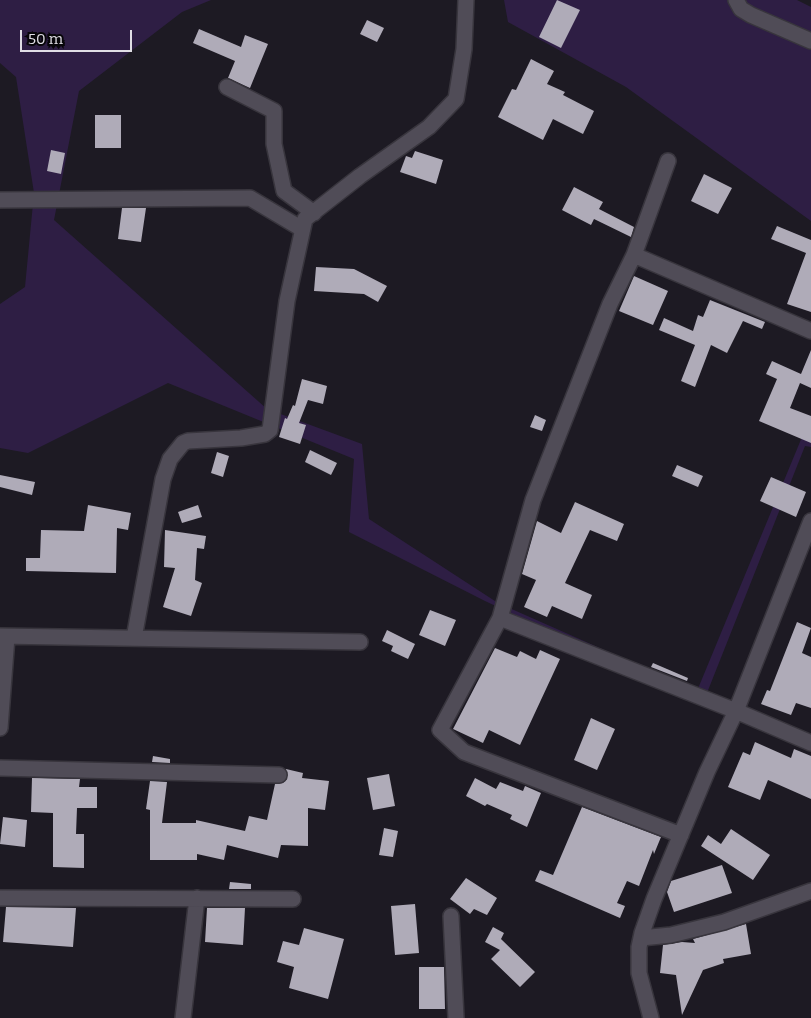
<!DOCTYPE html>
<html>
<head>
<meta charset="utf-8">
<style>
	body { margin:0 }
	#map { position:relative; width:811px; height:1018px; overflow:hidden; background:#1d1a23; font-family:Bitter,serif }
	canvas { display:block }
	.scale { position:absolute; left:20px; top:30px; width:112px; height:22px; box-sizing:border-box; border:2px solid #e0dee5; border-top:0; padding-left:6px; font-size:15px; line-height:18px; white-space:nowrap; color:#e0dee5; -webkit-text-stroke:4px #070609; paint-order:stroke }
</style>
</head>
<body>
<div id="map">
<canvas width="811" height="1018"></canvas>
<div class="scale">50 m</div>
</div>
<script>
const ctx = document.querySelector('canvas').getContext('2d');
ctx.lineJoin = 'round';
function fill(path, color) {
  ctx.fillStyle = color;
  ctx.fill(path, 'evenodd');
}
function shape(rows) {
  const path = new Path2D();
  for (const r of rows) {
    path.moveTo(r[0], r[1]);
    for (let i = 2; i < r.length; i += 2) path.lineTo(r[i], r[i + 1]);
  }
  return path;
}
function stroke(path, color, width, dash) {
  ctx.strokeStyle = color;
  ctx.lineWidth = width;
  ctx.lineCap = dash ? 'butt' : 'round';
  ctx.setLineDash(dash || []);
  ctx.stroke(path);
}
const green = shape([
	[0,0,211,0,182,12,79,91,54,220,267,409,362,444,369,519,498,603,697,691,802,437,811,436,811,447,805,446,703,703,485,601,349,532,354,459,168,383,28,453,0,448,0,304,25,287,34,193,16,77,0,63],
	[504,0,797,0,811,7,811,221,626,87,508,22]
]);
const building = shape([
	[557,0,580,10,561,48,539,37],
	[367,20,384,28,377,42,360,34],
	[199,29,241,47,245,35,268,44,250,88,228,78,235,61,193,43],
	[531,59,554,71,547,84,565,92,563,95,594,111,583,134,553,119,543,140,498,117,512,89,516,90],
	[95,115,121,115,121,148,95,148],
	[51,150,65,153,61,174,47,171],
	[415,151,443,160,436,184,400,172,406,156,412,158],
	[704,174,732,188,718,214,691,201],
	[574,187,603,202,599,209,634,227,631,237,594,219,591,225,562,210],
	[122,208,146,208,141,242,118,239],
	[777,226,811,240,811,312,787,304,806,253,771,239],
	[316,267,354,269,387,286,378,302,364,294,314,291],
	[634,276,668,291,653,325,619,311],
	[710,300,765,322,762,329,743,321,727,353,711,345,695,387,681,381,695,345,659,330,664,318,693,331,698,315,703,317],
	[811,350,811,388,800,383,790,408,811,416,811,443,759,421,777,379,766,374,772,361,801,374],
	[302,379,327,386,323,404,308,400,299,423,306,425,300,444,279,437,285,418,287,419,293,405,295,406],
	[535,415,546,420,542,431,530,427],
	[310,450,337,463,331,475,305,462],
	[217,452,229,456,223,477,211,473],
	[677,465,703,476,698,487,672,476],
	[0,475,35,482,32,495,0,487],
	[771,477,806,492,796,517,760,501],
	[575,502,624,524,617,541,590,530,565,583,592,595,582,619,552,606,547,617,524,607,536,580,522,574,537,521,561,533],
	[88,505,131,513,128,530,117,528,116,573,26,571,26,558,40,558,41,530,84,531],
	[198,505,202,517,182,523,178,512],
	[165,530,206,536,204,549,197,548,195,580,202,583,191,616,163,607,175,568,164,567],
	[430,610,456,620,445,646,419,635],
	[797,622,811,628,802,653,811,657,811,708,796,703,791,715,761,704,767,690,770,691],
	[387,630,415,644,408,659,391,651,393,646,382,641],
	[495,648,517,657,520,651,536,659,540,650,560,659,520,745,489,730,483,743,453,729],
	[653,663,688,678,687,681,651,667],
	[591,718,615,729,597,770,574,760],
	[755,742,791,758,794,749,811,756,811,799,768,780,760,800,728,787,743,752,750,755],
	[153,756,170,759,170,763,152,762],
	[286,769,303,773,302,778,329,781,325,810,308,808,308,846,281,845,278,858,227,845,224,860,197,854,197,860,150,860,150,810,146,809,150,781,167,782,162,823,196,823,196,820,245,831,249,816,267,820,275,784,283,783,287,779],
	[389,774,395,806,373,810,367,778],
	[32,778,80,779,79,787,97,787,97,808,77,808,76,834,84,834,84,868,53,867,53,813,31,812],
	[475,778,496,789,500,782,523,791,525,786,541,793,527,827,510,819,512,815,487,804,485,806,466,796],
	[582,807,661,837,654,854,653,850,639,886,627,881,617,903,625,906,620,918,535,881,540,870,553,875],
	[3,817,27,820,25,847,0,844],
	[384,828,398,831,393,857,379,855],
	[731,829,770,855,753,880,701,846,708,835,721,844],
	[722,865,732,893,674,912,667,892,671,881],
	[466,878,497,898,487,915,474,909,470,914,450,899],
	[230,882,251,884,251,889,229,889],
	[415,904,419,953,395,955,391,906],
	[6,907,76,908,73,947,3,942],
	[207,908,245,908,243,945,205,942],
	[746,924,751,954,723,959,724,963,703,970,682,1015,676,975,660,973,663,945,682,942,695,943,693,939],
	[493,927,504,933,501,939,535,972,520,987,491,959,500,950,485,942],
	[304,928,344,939,328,999,289,988,294,967,277,962,283,941,299,945],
	[419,967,444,967,445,1009,419,1009]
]);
const minor = shape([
	[736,0,741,9,751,15,811,41],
	[227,87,274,111,274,144,284,191,314,213],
	[668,161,634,255,610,304,533,500,500,618,736,711,811,743],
	[0,200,250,198,302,229],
	[634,255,811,331],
	[500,618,440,730,464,752,681,835],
	[0,636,360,642],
	[134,638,163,479,170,459,183,443,188,441,241,438,265,434,270,430,287,301,305,219,360,176,429,127,456,99,464,49,466,0],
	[0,728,7,637],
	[0,768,279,775],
	[0,898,293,899],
	[451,916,456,1018],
	[641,938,671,935,724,922,811,891],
	[183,1018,197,898],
	[651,1018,639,973,639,947,642,933,654,899,707,772,736,711,811,521]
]);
fill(green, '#2e1e44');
fill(building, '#afabb8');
stroke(minor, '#38353d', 18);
stroke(minor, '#504c57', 15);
</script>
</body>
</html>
